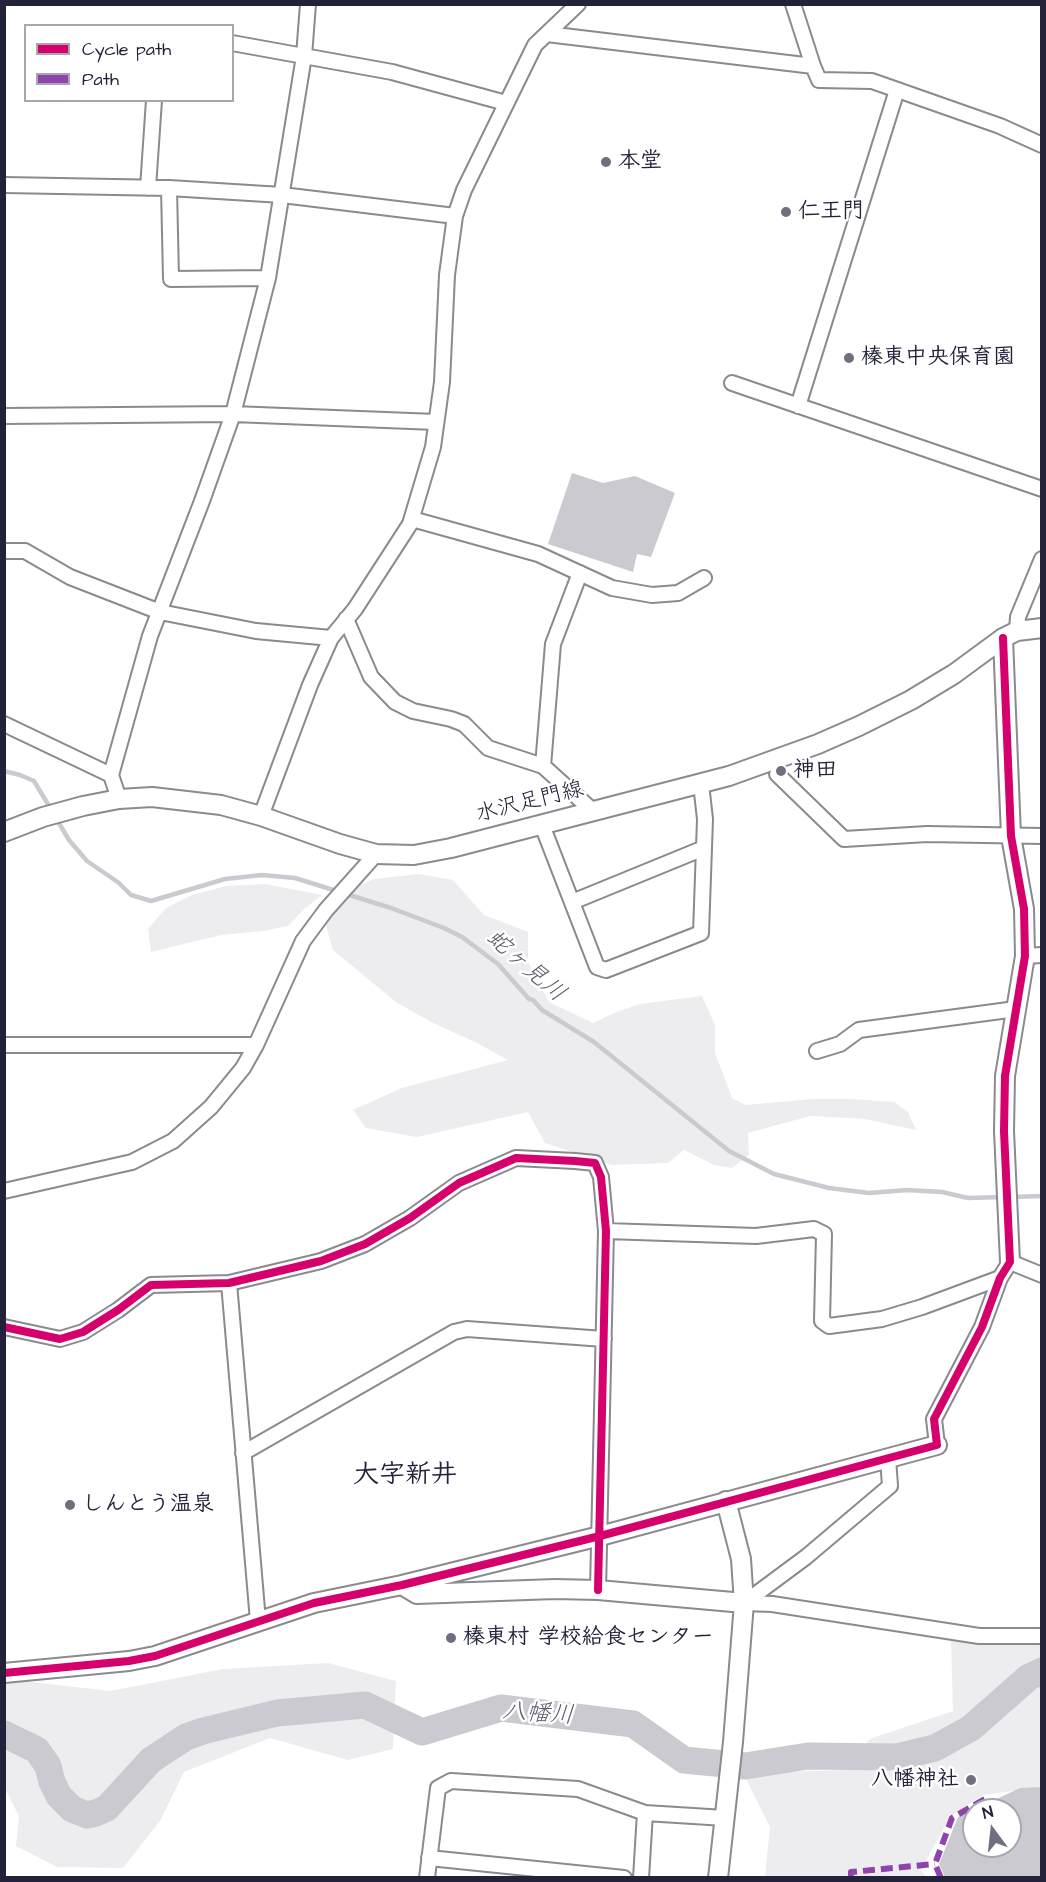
<!DOCTYPE html>
<html>
<head>
<meta charset="utf-8">
<style>
	body { margin:0 }
	#map { position:relative; width:1046px; height:1882px; overflow:hidden; background:#fff; font-family:"Architects Daughter",sans-serif }
	canvas { display:block }
	.frame { position:absolute; inset:0; border:6px solid #22223b; pointer-events:none }
	.legend { position:absolute; left:24px; top:24px; width:210px; height:78px; box-sizing:border-box; background:#fff; border:2px solid #a7a7b1; margin:0; padding:8px 10px; list-style:none; font-size:18px; color:#22223b }
	.legend li { display:flex; align-items:center; gap:12px; height:30px }
	.legend b { width:30px; border:2px solid #a7a7b1 }
	.north { position:absolute; left:962px; top:1798px; width:60px; height:60px; box-sizing:border-box; background:#fff; border:2px solid #a7a7b1; border-radius:50%; rotate:345deg; font-size:16px; font-weight:700; line-height:24px; text-align:center; color:#22223b }
	.north::after { content:''; display:block; margin:auto; width:21px; height:27px; background:#6f6f80; clip-path:polygon(50% 0,100% 100%,50% 72%,0 100%) }
</style>
</head>
<body>
<div id="map">
<canvas width="1046" height="1882"></canvas>
<div class="frame"></div>
<ul class="legend">
<li><b style="height:8px;background:#d6006c"></b>Cycle path</li>
<li><b style="height:8px;background:#8e44ad"></b>Path</li>
</ul>
<div class="north">N</div>
</div>
<script>
const ctx = document.querySelector('canvas').getContext('2d');
ctx.lineJoin = 'round';
function fill(path, color) {
  ctx.fillStyle = color;
  ctx.fill(path, 'evenodd');
}
function shape(rows) {
  const path = new Path2D();
  for (const r of rows) {
    path.moveTo(r[0], r[1]);
    for (let i = 2; i < r.length; i += 2) path.lineTo(r[i], r[i + 1]);
  }
  return path;
}
function stroke(path, color, width, dash) {
  ctx.strokeStyle = color;
  ctx.lineWidth = width;
  ctx.lineCap = dash ? 'butt' : 'round';
  ctx.setLineDash(dash || []);
  ctx.stroke(path);
}
function drawText(font, color, halo, rows, align = 'center') {
  ctx.font = font + ' "Architects Daughter","Klee One",sans-serif';
  ctx.lineWidth = 5;
  ctx.setLineDash([]);
  ctx.textBaseline = 'middle';
  ctx.strokeStyle = halo;
  ctx.fillStyle = color;
  for (const [text, x, y, turn = 0] of rows) {
    ctx.save();
    ctx.translate(x, y);
    ctx.rotate((+turn || 0) * Math.PI / 180);
    ctx.textAlign = isNaN(turn) ? turn : align;
    if (halo) ctx.strokeText(text, 0, 0);
    ctx.fillText(text, 0, 0);
    ctx.restore();
  }
}
const green = shape([
	[419,874,453,880,484,915,528,932,528,962,549,1002,593,1023,614,1013,640,1004,702,996,715,1025,715,1053,732,1098,746,1105,813,1099,851,1099,894,1102,908,1112,916,1130,865,1119,810,1116,748,1133,749,1155,732,1168,714,1165,684,1150,668,1163,611,1165,545,1143,528,1112,417,1137,366,1128,353,1110,402,1088,508,1060,475,1042,431,1022,396,1002,333,950,326,926,332,910,355,887,374,879],
	[265,884,322,895,303,910,288,926,263,931,221,935,151,952,148,929,166,908,192,895,226,886],
	[951,1640,1041,1642,1041,1787,983,1795,950,1817,921,1870,926,1877,765,1877,770,1827,743,1773,846,1770,870,1739,953,1711],
	[328,1663,396,1681,393,1749,348,1760,270,1738,184,1772,160,1821,123,1868,57,1867,16,1846,19,1816,5,1789,4,1679,110,1691,223,1669]
]);
const water = shape([
	[572,473,603,483,635,476,675,493,651,557,637,554,633,572,548,544],
	[1041,1787,1041,1877,945,1877,939,1864,958,1817,1020,1788],
	[974,1810,1010,1810,1010,1846,974,1846]
]);
const stream = shape([
	[4,771,20,775,34,781,52,811],
	[56,818,69,840,87,861,119,883,131,895,151,901,225,879,262,875,295,878,391,908,444,928,462,937,498,964,529,999,533,1000,542,1010,594,1042,729,1151,774,1174,829,1188,869,1193,907,1190,942,1192,968,1198,1003,1197],
	[1011,1197,1042,1196]
]);
const river = shape([
	[4,1734,37,1750,48,1766,52,1782,59,1796,72,1809,87,1815,96,1813,107,1808,151,1760,186,1737,203,1731,277,1713,365,1705,422,1732,501,1708,633,1724,684,1760,745,1766,808,1756,897,1757,935,1748,971,1728,1029,1677,1042,1671]
]);
const street = shape([
	[793,4,813,66],
	[547,34,813,66,819,80,872,81,1000,126,1042,145],
	[232,43,392,72,506,103],
	[4,185,169,188,282,195,455,216],
	[148,188,154,100],
	[169,188,171,279,268,278],
	[732,383,1042,489],
	[798,406,897,90],
	[4,416,233,414,436,422],
	[412,519,538,554,612,588,652,595,678,593,704,578],
	[4,551,25,551,70,577,160,612,256,631,331,638],
	[346,619,371,677,395,702,413,711,451,719,464,724,488,748,543,766,594,812],
	[1017,631,1018,617,1042,559],
	[4,724,111,775],
	[543,766,553,644,580,573],
	[777,774,844,839,927,834,1042,836],
	[119,799,111,775,150,636,202,501,233,414,268,278,304,56,308,4],
	[261,816,310,685,331,638,355,609,410,524,433,447,442,382,447,275,455,216,464,190,535,45,578,4],
	[542,825,597,967,606,970,701,933,705,819,701,784],
	[572,902,704,848],
	[1025,956,1042,955],
	[4,1045,256,1045],
	[817,1051,840,1044,859,1030,1016,1009],
	[4,1191,132,1162,173,1141,211,1107,243,1068,256,1045,303,941,326,910,376,854],
	[606,1231,756,1236,814,1229,824,1234,822,1321,829,1326,882,1319,922,1307,1000,1278],
	[229,1283,258,1621],
	[4,1327,60,1339,83,1332,118,1310,151,1285,229,1283,321,1261,365,1244,410,1218,459,1183,516,1158,575,1161,595,1163,601,1177,606,1231,598,1590],
	[937,1445,934,1419,982,1327,1000,1278,1010,1262,1042,1275],
	[243,1453,454,1332,467,1329,604,1339],
	[744,1603,772,1604,979,1636,1042,1636],
	[744,1603,806,1557,890,1486,888,1458],
	[429,1858,624,1878],
	[427,1878,438,1788,451,1781,578,1789,645,1813,725,1818],
	[641,1878,645,1813]
]);
const secondary = shape([
	[1003,638,1011,836,1024,909,1025,956,1005,1076,1004,1131,1010,1262],
	[4,832,43,817,83,806,119,799,152,797,221,805,261,816,340,844,376,854,414,855,451,848,729,776,818,744,859,726,911,700,954,674,1003,638,1017,631,1042,628],
	[402,1585,417,1594,555,1589,598,1590,744,1603],
	[4,1673,129,1661,155,1656,314,1603,402,1585,600,1536,937,1445],
	[718,1878,733,1742,744,1603,741,1559,726,1501]
]);
const quiet = shape([
	[851,1878,851,1872,935,1864],
	[941,1878,935,1864,952,1818,985,1799]
]);
const cycleway = shape([
	[4,1327,60,1339,83,1332,118,1310,151,1285,229,1283,321,1261,365,1244,410,1218,459,1183,516,1158,575,1161,595,1163,601,1177,606,1231,598,1590],
	[4,1673,129,1661,155,1656,314,1603,402,1585,600,1536,937,1445,934,1419,982,1327,1000,1278,1010,1262,1004,1131,1005,1076,1025,956,1024,909,1011,836,1003,638]
]);
const markers = [
	[606,162,6,"#6f6f80"],
	[786,212,6,"#6f6f80"],
	[849,358,6,"#6f6f80"],
	[781,771,6,"#6f6f80"],
	[70,1505,6,"#6f6f80"],
	[451,1638,6,"#6f6f80"],
	[971,1780,6,"#6f6f80"]
];
const poiNames = [
	["本堂",618,162],
	["仁王門",798,212],
	["榛東中央保育園",861,358],
	["神田",793,771],
	["しんとう温泉",82,1505],
	["榛東村 学校給食センター",463,1638],
	["八幡神社",959,1780,"right"]
];
const streetNames = [
	["水沢足門線",530,803,-14]
];
const waterNames = [
	["蛇ヶ見川",525,967,41],
	["八幡川",538,1715,4]
];
const quarterNames = [
	["大字新井",405,1477]
];
fill(green, '#ededef');
fill(water, '#cacad0');
stroke(stream, '#cacad0', 4.5);
stroke(river, '#cacad0', 27);
stroke(street, '#8a8a8f', 18);
stroke(secondary, '#8a8a8f', 22);
stroke(street, '#fff', 14);
stroke(secondary, '#fff', 18);
stroke(quiet, '#8e44ad', 6, [12, 6]);
stroke(cycleway, '#d6006c', 8);
for (const [x, y, r, color] of markers) {
  const dot = new Path2D();
  dot.arc(x, y, r, 0, 2 * Math.PI);
  ctx.fillStyle = color;
  ctx.fill(dot);
  stroke(dot, '#fff', 2);
}
drawText('bold 22px', '#22223b', '#fff', poiNames, 'left');
drawText('22px', '#22223b', '#fff', streetNames);
drawText('italic 24px', '#5c5c6f', '#fff', waterNames);
drawText('bold 26px', '#22223b', '#fff', quarterNames);
</script>
</body>
</html>
